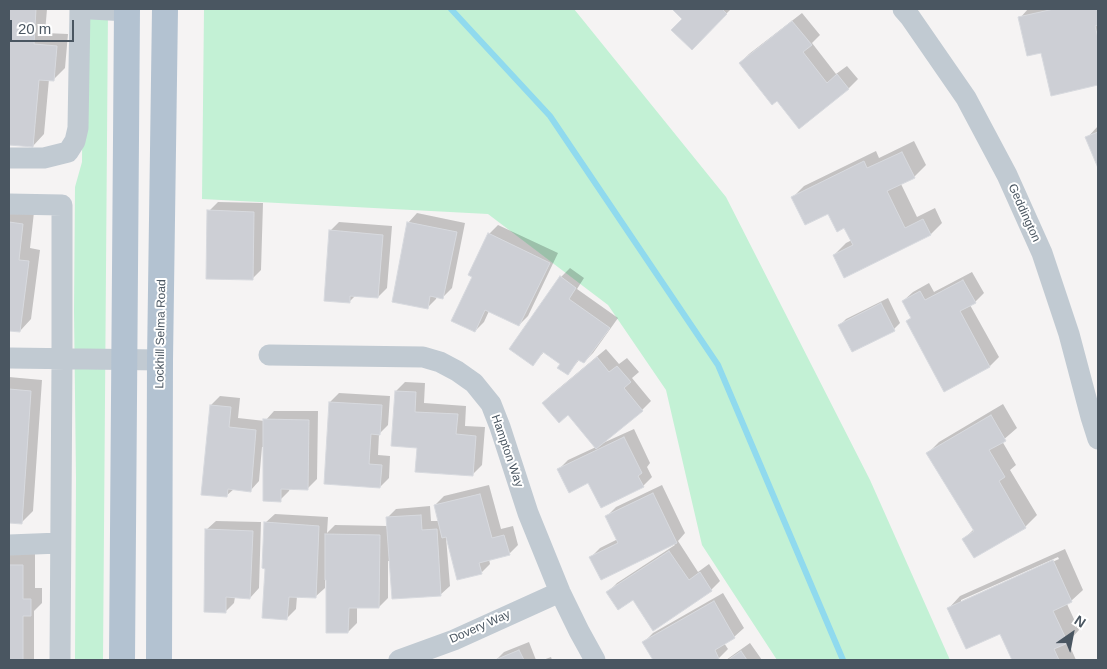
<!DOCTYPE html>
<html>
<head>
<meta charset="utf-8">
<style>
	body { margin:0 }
	#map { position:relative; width:1107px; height:669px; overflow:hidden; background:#f5f3f3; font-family:Helvetica,sans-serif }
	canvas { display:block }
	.frame { position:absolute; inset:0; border:10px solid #4a5661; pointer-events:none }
	.north { position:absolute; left:1047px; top:609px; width:50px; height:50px; -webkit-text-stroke:4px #fff; paint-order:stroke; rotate:33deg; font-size:14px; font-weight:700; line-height:20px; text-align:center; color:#4a5661 }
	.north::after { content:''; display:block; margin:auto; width:18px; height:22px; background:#4a5661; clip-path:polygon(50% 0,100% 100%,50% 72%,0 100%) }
	.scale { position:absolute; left:10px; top:20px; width:64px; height:22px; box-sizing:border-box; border:2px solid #4a5661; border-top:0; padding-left:6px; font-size:15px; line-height:18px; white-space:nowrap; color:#4a5661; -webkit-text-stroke:4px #fff; paint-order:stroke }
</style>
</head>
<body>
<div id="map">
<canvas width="1107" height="669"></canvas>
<div class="frame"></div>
<div class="north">N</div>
<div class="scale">20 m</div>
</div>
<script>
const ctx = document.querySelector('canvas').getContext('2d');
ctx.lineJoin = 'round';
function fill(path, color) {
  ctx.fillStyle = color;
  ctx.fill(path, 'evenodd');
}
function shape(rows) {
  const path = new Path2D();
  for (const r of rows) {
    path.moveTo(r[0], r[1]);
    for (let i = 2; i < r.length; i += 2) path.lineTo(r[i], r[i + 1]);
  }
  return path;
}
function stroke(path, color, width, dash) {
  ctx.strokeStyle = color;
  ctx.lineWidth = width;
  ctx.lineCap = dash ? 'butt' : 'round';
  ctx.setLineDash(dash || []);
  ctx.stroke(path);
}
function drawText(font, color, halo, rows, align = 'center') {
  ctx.font = font + ' Helvetica,sans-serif';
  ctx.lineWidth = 4;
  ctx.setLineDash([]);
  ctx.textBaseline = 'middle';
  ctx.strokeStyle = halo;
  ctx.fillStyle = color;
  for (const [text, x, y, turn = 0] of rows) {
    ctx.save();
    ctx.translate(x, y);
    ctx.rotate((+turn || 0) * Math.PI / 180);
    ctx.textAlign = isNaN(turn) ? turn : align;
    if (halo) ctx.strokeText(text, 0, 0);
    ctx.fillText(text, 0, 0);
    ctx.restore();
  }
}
const green = shape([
	[83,9,108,9,103,660,75,660,76,478,74,311,75,187,82,162],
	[204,9,574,9,726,197,870,480,950,660,777,660,702,545,666,390,608,305,488,214,202,199]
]);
const shadow = shape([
	[9,9,47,9,45,33,68,34,65,68,53,80,49,79,44,134,33,146,9,144],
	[674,9,731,9,692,48,684,19],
	[1028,9,1098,9,1098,84,1052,95,1042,52,1020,18],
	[802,13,820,35,812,43,836,74,847,66,858,79,849,88,800,128,777,100,740,63,749,54],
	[1098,126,1098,165,1087,138],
	[914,141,926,165,914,177,901,184,917,217,935,208,942,223,931,234,834,255,846,243,852,240,845,227,828,212,793,197,804,186,876,151,879,158],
	[218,202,263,203,261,270,252,279,209,211],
	[9,209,34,212,30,248,40,250,31,319,20,331,9,329],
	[417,213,465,223,452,288,443,297,437,296,436,299,427,308,408,223],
	[339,222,392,226,387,288,378,297,356,295,349,302,330,231],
	[498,225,558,253,528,316,519,325,489,311,484,322,475,331,473,276,489,234],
	[570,268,584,278,577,289,618,318,593,353,584,362,580,359,567,374,561,364,544,352,533,364,561,277],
	[972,272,984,293,975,302,970,305,999,357,990,366,944,390,912,317,903,301,913,292,929,283,934,292],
	[888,298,900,323,894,329,853,350,840,325,846,319],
	[606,349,619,364,627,358,639,372,632,378,651,401,642,410,603,442,603,443,634,429,650,463,647,467,652,477,643,486,589,481,559,469,568,460,596,447,569,413,543,403,552,394],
	[9,377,42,380,33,511,21,523,9,522],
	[405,382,425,383,424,403,466,406,465,426,485,427,482,465,473,474,418,447,396,391],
	[339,393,390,396,388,425,379,434,378,455,390,456,389,478,380,487,330,402],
	[220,396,240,398,238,418,265,421,274,411,318,411,317,479,308,488,290,488,289,491,280,500,264,447,262,447,259,481,250,491,234,489,226,496,211,405],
	[1003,404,1017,428,1002,441,1016,465,1010,470,1037,515,1025,527,964,539,974,529,928,453,939,442],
	[489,485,501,529,513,526,518,545,509,554,489,559,490,564,481,573,446,537,450,586,440,595,390,561,388,561,388,598,379,607,357,607,357,623,348,632,328,579,325,579,325,588,315,597,297,596,296,609,287,618,266,568,265,523,275,514,328,517,327,533,335,525,388,526,387,518,396,509,430,506,431,521,439,521,435,505,444,496],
	[662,485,685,533,678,541,698,572,709,564,720,581,711,590,633,599,608,592,617,583,675,545,674,544,591,557,600,548,618,539,607,516,616,507],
	[216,521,261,522,259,588,250,598,235,597,234,603,225,612,206,530],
	[1065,549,1083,590,1071,601,1067,604,1079,630,1068,642,1076,660,1013,660,1000,632,949,608,960,596],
	[1058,557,1059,559,961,603,961,600],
	[9,553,35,553,35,588,42,588,42,603,34,611,34,660,9,660],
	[723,593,744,628,734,637,724,643,728,649,719,658,714,660,654,660,644,642,653,633],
	[529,642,536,660,496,660,504,652],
	[750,643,762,660,726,660],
	[551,657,552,660,543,660]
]);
const stream = shape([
	[451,9,550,116,718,365,843,660]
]);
const building = shape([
	[9,9,36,9,34,44,57,46,54,81,39,80,33,147,9,145,9,9],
	[672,9,722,9,727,14,692,50,671,30,682,19,672,9],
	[1054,9,1098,9,1098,25,1095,26,1098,38,1098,85,1051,96,1041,53,1027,56,1018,17,1054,9],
	[792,21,812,45,803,52,827,83,837,74,849,89,799,129,777,101,772,105,739,63,792,21],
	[1098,132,1098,168,1085,137,1098,132],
	[902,152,915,178,887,191,905,228,923,219,931,235,844,278,833,255,853,245,844,228,837,232,828,214,805,225,791,197,864,161,867,168,902,152],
	[207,210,254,212,253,280,206,279,207,210],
	[9,222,23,224,19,260,29,261,20,332,9,331,9,222],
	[407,222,457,232,443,299,430,296,428,309,392,302,407,222],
	[329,230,383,235,378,298,350,296,350,303,324,301,329,230],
	[488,233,550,263,519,326,485,310,475,332,451,321,472,277,468,275,488,233],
	[560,276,576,288,569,299,610,328,584,363,578,360,568,375,557,368,560,364,543,352,533,366,509,349,560,276],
	[963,280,976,303,960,311,990,367,944,392,906,321,911,318,902,301,920,291,925,300,963,280],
	[881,303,895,331,852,352,838,325,881,303],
	[597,357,609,372,617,366,631,382,624,388,643,411,596,449,568,415,559,423,542,403,597,357],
	[9,389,31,391,22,524,9,523,9,389],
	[395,391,416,392,415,412,458,414,456,434,476,436,473,476,415,472,417,448,391,446,395,391],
	[329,402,382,405,380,435,371,434,369,464,382,465,380,488,324,484,329,402],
	[210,405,231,407,229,427,256,430,251,492,228,489,227,497,201,495,210,405],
	[991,415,1006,441,989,450,1005,477,999,481,1026,528,974,558,962,539,974,531,926,453,991,415],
	[263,419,309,420,308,490,281,489,281,502,263,501,263,419],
	[624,437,642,473,638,476,644,487,601,508,588,483,569,493,557,469,624,437],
	[653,493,677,543,601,580,589,557,618,543,605,516,653,493],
	[480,494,492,538,504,535,510,555,479,563,482,574,457,580,446,537,442,538,434,505,480,494],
	[421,515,422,530,437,529,441,596,392,599,386,517,421,515],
	[264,522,319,526,316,598,289,597,287,620,262,618,265,569,262,568,264,522],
	[205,529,253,531,250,599,226,597,226,613,204,612,205,529],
	[325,534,380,535,379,608,349,608,348,633,326,633,326,580,325,580,325,534],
	[669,551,689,580,700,572,712,591,653,631,633,600,618,610,606,592,669,551],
	[1053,560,1072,602,1053,611,1068,643,1054,649,1059,660,1012,660,1000,634,966,649,947,608,1053,560],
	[9,565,23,565,23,599,31,599,31,616,23,616,23,660,9,660,9,565],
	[714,601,735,638,715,650,719,659,717,660,653,660,642,642,714,601],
	[519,650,524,660,495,660,519,650],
	[741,651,747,660,728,660,741,651]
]);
const minor = shape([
	[91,9,127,11],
	[903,9,910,17,966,98,1007,175,1042,253,1069,334,1091,417,1098,439],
	[9,158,44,158,68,152,75,141,78,128,80,9],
	[9,204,62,205,62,359,60,660],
	[269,355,423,357,440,362,457,371,474,383,491,404,500,427,528,513,560,592,579,631,595,660],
	[9,358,160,360],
	[9,545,60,543],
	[399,660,454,640,560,592]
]);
const major = shape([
	[122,660,127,9],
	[159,660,160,360,165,9]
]);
const streetNames = [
	["Geddington",1024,213,66],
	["Lockhill Selma Road",161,334,-89],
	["Hampton Way",507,451,71],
	["Dovery Way",480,627,-24]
];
fill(green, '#c3f1d5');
fill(shadow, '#0003');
stroke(stream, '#90daee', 6);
fill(building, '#cdcfd5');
stroke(building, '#d7d9de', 1);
stroke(minor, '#c1cad2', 21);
stroke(major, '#b3c2d1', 26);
drawText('12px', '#4a5661', '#fff', streetNames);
</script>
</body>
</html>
